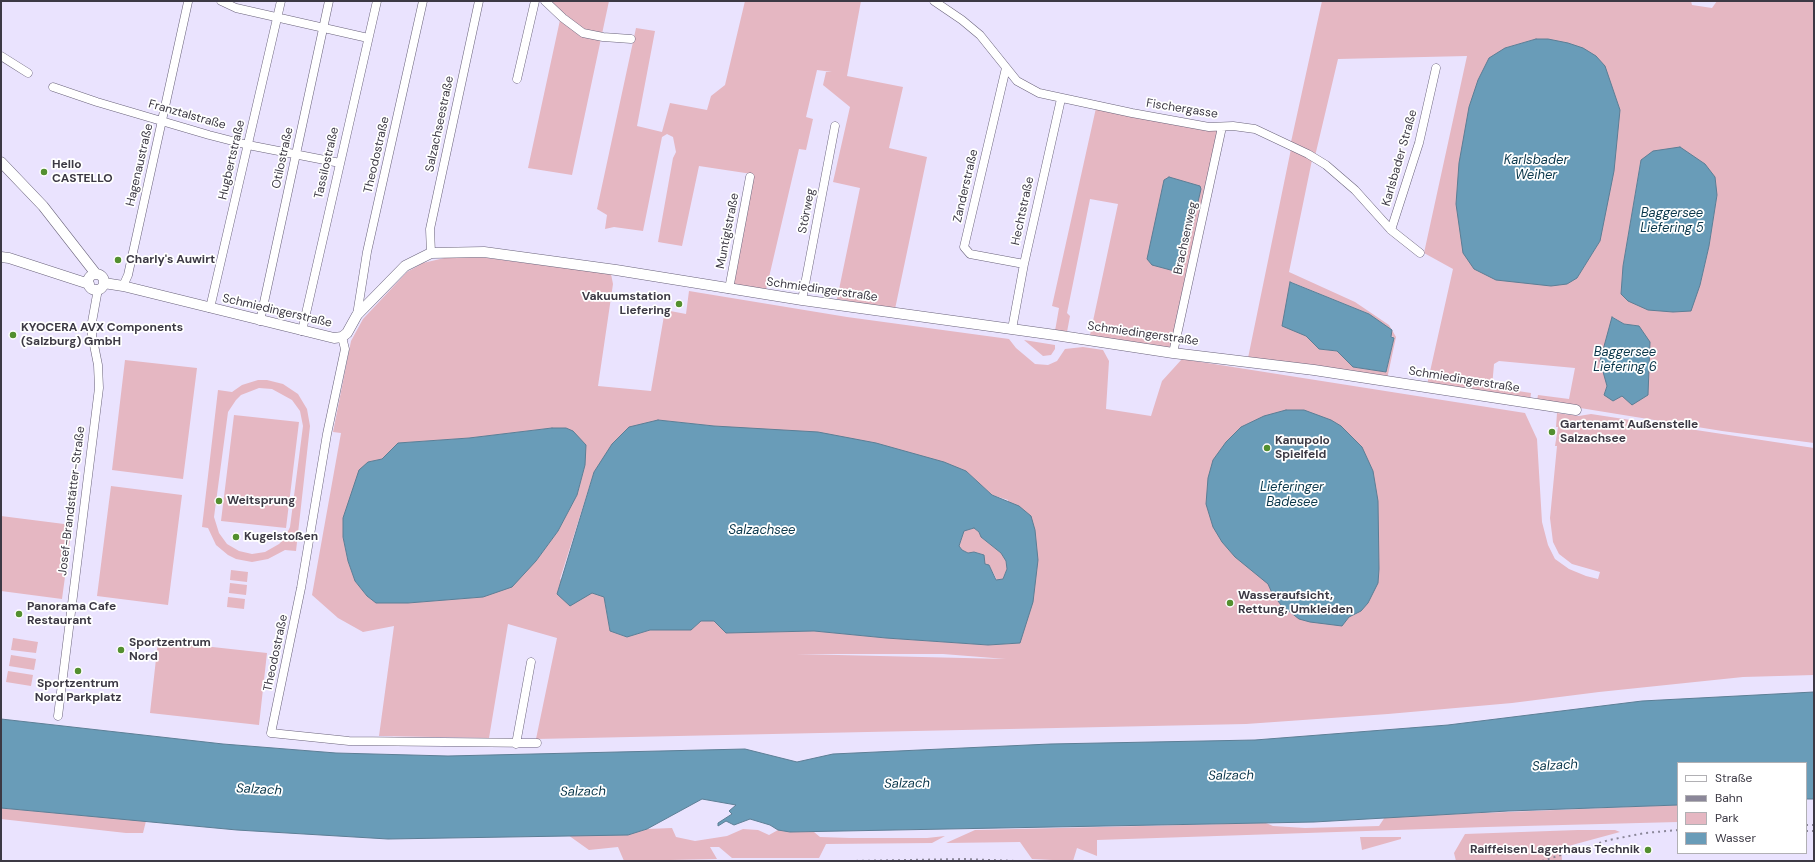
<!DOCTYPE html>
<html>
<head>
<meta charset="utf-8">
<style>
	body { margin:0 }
	#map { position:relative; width:1815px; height:862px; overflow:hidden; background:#eae3fe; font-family:"DM Sans",sans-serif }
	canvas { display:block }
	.frame { position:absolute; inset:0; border:2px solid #3c3944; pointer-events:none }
	.legend { position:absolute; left:1677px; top:762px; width:130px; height:92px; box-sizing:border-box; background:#fff; border:1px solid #b1b0b4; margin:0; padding:5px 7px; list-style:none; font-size:12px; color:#3c3944 }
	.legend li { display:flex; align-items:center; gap:8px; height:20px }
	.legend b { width:20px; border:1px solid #b1b0b4 }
</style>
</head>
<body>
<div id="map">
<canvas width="1815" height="862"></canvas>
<div class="frame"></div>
<ul class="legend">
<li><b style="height:5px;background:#fff"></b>Straße</li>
<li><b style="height:5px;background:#8b8799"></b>Bahn</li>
<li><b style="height:11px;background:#e5b7c2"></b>Park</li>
<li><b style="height:11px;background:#699cb8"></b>Wasser</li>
</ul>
</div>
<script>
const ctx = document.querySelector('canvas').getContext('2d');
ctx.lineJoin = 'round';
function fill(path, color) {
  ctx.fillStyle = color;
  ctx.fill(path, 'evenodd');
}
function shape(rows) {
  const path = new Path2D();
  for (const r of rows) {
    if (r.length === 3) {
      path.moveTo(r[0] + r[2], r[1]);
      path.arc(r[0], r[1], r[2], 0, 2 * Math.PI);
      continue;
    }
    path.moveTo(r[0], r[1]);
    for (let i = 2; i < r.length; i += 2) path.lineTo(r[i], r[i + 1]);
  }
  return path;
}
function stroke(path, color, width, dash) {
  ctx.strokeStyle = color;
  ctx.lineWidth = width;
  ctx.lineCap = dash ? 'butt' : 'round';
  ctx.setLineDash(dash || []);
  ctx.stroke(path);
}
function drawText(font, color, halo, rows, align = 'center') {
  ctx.font = font + ' "DM Sans",sans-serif';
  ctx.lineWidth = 3.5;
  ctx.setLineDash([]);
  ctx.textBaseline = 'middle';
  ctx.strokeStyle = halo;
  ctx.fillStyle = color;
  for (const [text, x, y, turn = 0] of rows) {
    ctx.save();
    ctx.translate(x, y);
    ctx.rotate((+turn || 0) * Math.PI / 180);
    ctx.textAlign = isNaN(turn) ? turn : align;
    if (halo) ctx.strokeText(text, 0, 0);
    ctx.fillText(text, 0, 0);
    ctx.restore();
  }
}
const green = shape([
	[548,1,609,1,572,175,528,168,560,20],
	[745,1,861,1,847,76,903,87,889,148,927,157,895,309,837,299,860,188,833,182,850,107,823,85,826,72,832,72,817,70,806,117,813,119,806,150,799,149,766,290,731,284,752,174,699,166,682,246,658,242,673,158,676,152,673,137,667,134,662,137,643,231,614,227,605,229,607,215,597,209,636,28,655,31,637,126,662,132,670,103,707,110,711,96,725,85],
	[1322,1,1691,1,1692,5,1712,8,1717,1,1814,1,1814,443,1722,431,1537,401,1538,395,1569,399,1575,368,1499,361,1494,364,1492,387,1531,393,1530,401,1427,385,1453,269,1424,253,1467,56,1338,59,1316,152,1312,160,1289,272,1355,302,1389,325,1396,337,1387,379,1248,358,1291,149,1291,142],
	[1536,39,1600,241,1577,278,1505,48],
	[1641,160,1717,195,1709,246,1700,285,1621,294,1623,266],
	[1291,282,1369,314,1394,338,1386,372,1353,367,1337,351,1319,349,1306,336],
	[1613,317,1624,324,1639,326,1648,373,1648,395,1622,396,1604,395,1607,386],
	[1096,108,1218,130,1173,344,1169,347,1157,347,1090,335,1118,204,1090,199,1067,313,1070,316,1067,332,1055,331,1059,308,1052,306],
	[453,256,480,257,611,274,613,284,598,386,651,391,665,310,686,314,689,291,847,317,1009,339,1016,348,1035,364,1048,365,1057,361,1065,349,1083,347,1103,350,1109,361,1106,409,1151,416,1162,381,1182,359,1525,413,1537,439,1542,522,1548,545,1555,559,1569,569,1586,576,1598,579,1600,572,1572,564,1559,554,1553,542,1550,518,1557,446,1555,446,1558,427,1556,427,1557,413,1579,416,1591,414,1814,448,1814,675,1743,677,1599,692,1512,703,1388,714,1246,724,536,739,557,638,508,624,489,738,379,736,394,626,363,632,338,618,312,595,341,433,333,432,351,341,363,319,407,272,423,263],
	[658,420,714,426,966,471,992,495,1008,500,1020,643,988,645,886,638,814,631,726,633,714,621,701,621,691,630,650,630,627,637,610,631,604,597,560,579,594,472],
	[552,428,566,428,585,465,577,495,558,531,536,561,483,597,408,603,367,596,355,581,348,561,343,537,343,518,368,462,382,459,398,443,469,438],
	[796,654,943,654,1006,659],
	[1024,340,1055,345,1055,349,1051,355,1043,356],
	[125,360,197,368,183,479,112,470],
	[258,380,267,380,283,384,298,394,307,409,310,426,296,551,285,550,268,559,252,562,236,559,228,555,216,545,208,528,202,527,218,390,232,392,242,385],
	[259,388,272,389,292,400,300,411,303,426,290,527,285,538,279,544,265,552,252,554,239,551,227,544,219,533,214,517,228,412,236,400,241,395],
	[234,415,299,422,286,528,221,521],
	[111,486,182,495,168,605,97,596],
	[1,516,72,525,62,599,1,591],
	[974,528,979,532,981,537,1001,553,1006,561,1007,569,1003,579,997,580,989,565,984,564,984,555,975,552,968,553,962,550,959,546,964,531],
	[231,570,248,572,247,582,230,580],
	[230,583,247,585,246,595,229,593],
	[228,597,245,599,244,609,227,607],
	[13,638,38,642,36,653,11,650],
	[158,641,267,653,259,725,150,713],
	[11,655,36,659,34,670,9,666],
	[8,671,33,675,31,686,6,682],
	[1678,805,1678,822,1486,827,1097,840,1097,856,1077,848,1073,861,1032,859,1020,842,946,843,975,830,1266,823,1273,826,1305,828,1379,826,1385,817],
	[1,808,146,821,143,833,126,833,1,819],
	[672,828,676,837,695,841,727,836,743,829,758,830,769,835,778,830,790,832,814,832,820,837,850,838,927,838,945,836,932,843,826,844,819,858,732,858,719,847,710,847,717,859,624,861,618,847,589,850,568,835,628,835,647,829],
	[1578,830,1615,830,1620,832,1561,848,1562,861,1456,861,1454,853,1465,834],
	[1360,837,1401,837,1401,839,1362,850]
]);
const water = shape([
	[1536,39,1548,39,1568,43,1583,48,1596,56,1605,66,1620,110,1614,171,1600,241,1577,278,1567,284,1551,286,1496,280,1474,269,1463,253,1456,204,1459,163,1469,107,1478,80,1489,58,1505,48,1536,39],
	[1680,147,1705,164,1715,177,1717,195,1709,246,1700,285,1691,311,1673,312,1648,310,1628,301,1621,294,1623,266,1641,160,1653,151,1680,147],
	[1169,177,1200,186,1201,189,1183,267,1182,270,1178,272,1152,265,1147,259,1164,180,1169,177],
	[1290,282,1369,314,1392,330,1391,337,1394,338,1386,372,1353,367,1337,351,1319,349,1306,336,1282,326,1290,282],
	[1612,317,1624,324,1639,326,1650,342,1648,395,1632,405,1622,396,1613,401,1604,395,1607,386,1600,361,1612,317],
	[1286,410,1304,410,1331,420,1341,426,1362,447,1373,471,1378,501,1379,569,1378,583,1368,603,1361,611,1349,617,1342,626,1310,622,1299,619,1281,605,1272,593,1268,584,1235,557,1222,542,1213,527,1206,504,1208,478,1213,460,1226,442,1241,427,1264,416,1286,410],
	[658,420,714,426,818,432,876,443,944,462,966,471,992,495,1019,506,1031,516,1035,530,1038,560,1033,602,1020,643,988,645,886,638,814,631,726,633,714,621,701,621,691,630,650,630,627,637,610,631,604,597,592,593,570,606,557,594,594,472,612,444,629,427,658,420],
	[974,528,979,532,981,537,1001,553,1006,561,1007,569,1003,579,996,580,989,565,985,564,984,555,974,552,968,553,962,550,959,546,964,531,974,528],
	[552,428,566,428,573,431,586,445,585,465,577,495,558,531,536,561,512,587,483,597,408,603,376,603,367,596,355,581,348,561,343,537,343,518,359,470,368,462,382,459,398,443,469,438,552,428],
	[1814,692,1814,799,1806,799,1806,763,1678,763,1678,805,1508,811,1314,822,790,832,778,830,770,825,750,819,734,825,726,821,718,826,718,823,732,814,729,811,736,805,702,799,647,829,628,835,388,839,237,830,1,808,1,719,223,744,336,753,448,756,745,749,797,762,833,754,1050,744,1255,740,1448,725,1642,701,1814,692]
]);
const minor = shape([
	[221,1,236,8,368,38],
	[545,1,563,18,583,33,603,37,631,39],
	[934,1,962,20,980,35,1017,81,1039,93,1132,113,1209,127,1233,126,1255,129,1308,154,1326,165,1355,190,1391,230,1420,253],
	[1,56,28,73],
	[1006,68,964,247,970,254,1024,264],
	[517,79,535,1],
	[53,87,97,102,209,135,248,145,340,163],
	[1391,230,1419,143,1436,68],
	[431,253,430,229,479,1],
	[123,286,128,275,188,2],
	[729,289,750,177],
	[802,300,835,126],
	[210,308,281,1],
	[357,315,367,252,423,1],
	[260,321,329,1],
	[1012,329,1024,264,1061,99],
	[302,331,377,1],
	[342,337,345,349,327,434,301,588,271,733,349,741,537,743],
	[1173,353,1222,127],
	[58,716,99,388,98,365,92,335,92,322,98,289],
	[516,744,531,662]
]);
const tertiary = shape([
	[1,162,43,206,96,274],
	[1,257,9,258,89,284],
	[96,282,8],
	[104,283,123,286,334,338,342,337,347,333,357,315,405,266,431,253,484,252,616,270,802,300,1055,335,1173,353,1314,370,1576,410]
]);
const rail = shape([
	[1806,825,1814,825],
	[1806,831,1814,831],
	[850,861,966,859,1016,861],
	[1542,861,1609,840,1645,833,1678,830]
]);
const markers = [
	[44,172,4,"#538f2f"],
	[118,260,4,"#538f2f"],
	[679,304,4,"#538f2f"],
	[13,335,4,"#538f2f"],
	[1552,432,4,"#538f2f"],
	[1267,448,4,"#538f2f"],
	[219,501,4,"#538f2f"],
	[236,537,4,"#538f2f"],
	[1230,603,4,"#538f2f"],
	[19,614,4,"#538f2f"],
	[121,650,4,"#538f2f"],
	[78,671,4,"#538f2f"],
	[1648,850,4,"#538f2f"]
];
const streetNames = [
	["Fischergasse",1182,109,9],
	["Franztalstraße",187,115,16],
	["Salzachseestraße",440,124,-78],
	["Theodostraße",377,155,-77],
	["Otilostraße",283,158,-78],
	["Karlsbader Straße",1400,158,-74],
	["Hugbertstraße",232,160,-77],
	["Tassilostraße",327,163,-77],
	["Hagenaustraße",140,165,-77],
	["Zanderstraße",966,186,-77],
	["Störweg",807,211,-79],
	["Hechtstraße",1023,211,-78],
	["Muntiglstraße",728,231,-79],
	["Brachsenweg",1186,238,-78],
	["Schmiedingerstraße",822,290,8],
	["Schmiedingerstraße",277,311,13],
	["Schmiedingerstraße",1143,334,8],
	["Schmiedingerstraße",1464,380,9],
	["Josef-Brandstätter-Straße",72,501,-83],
	["Theodostraße",276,653,-78]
];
const poiNames = [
	["Hello",52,165],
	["CASTELLO",52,179],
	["Charly's Auwirt",126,260],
	["Vakuumstation",671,297,"right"],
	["Liefering",671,311,"right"],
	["KYOCERA AVX Components",21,328],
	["(Salzburg) GmbH",21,342],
	["Gartenamt Außenstelle",1560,425],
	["Salzachsee",1560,439],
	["Kanupolo",1275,441],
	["Spielfeld",1275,455],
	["Weitsprung",227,501],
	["Kugelstoßen",244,537],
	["Wasseraufsicht,",1238,596],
	["Rettung, Umkleiden",1238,610],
	["Panorama Cafe",27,607],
	["Restaurant",27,621],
	["Sportzentrum",129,643],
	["Nord",129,657],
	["Sportzentrum",78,684,"center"],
	["Nord Parkplatz",78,698,"center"],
	["Raiffeisen Lagerhaus Technik",1640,850,"right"]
];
const waterNames = [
	["Karlsbader",1536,161],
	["Weiher",1536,176],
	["Baggersee",1672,214],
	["Liefering 5",1672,229],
	["Baggersee",1625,353],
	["Liefering 6",1625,368],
	["Lieferinger",1292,488],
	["Badesee",1292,503],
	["Salzachsee",762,531],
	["Salzach",1555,766,-3],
	["Salzach",1231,776,-1],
	["Salzach",907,784,-1],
	["Salzach",259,790,3],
	["Salzach",583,792,-1]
];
fill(green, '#e5b7c2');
fill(water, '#699cb8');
stroke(water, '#5c7e95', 1);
stroke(minor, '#6a637b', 9);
stroke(tertiary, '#6a637b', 11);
stroke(minor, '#fff', 8);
stroke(tertiary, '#fff', 10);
stroke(rail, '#8b8799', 2, [2, 4]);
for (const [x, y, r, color] of markers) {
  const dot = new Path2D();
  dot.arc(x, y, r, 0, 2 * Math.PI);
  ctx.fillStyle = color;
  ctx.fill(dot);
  stroke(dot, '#fff', 1.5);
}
drawText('12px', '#3c3944', '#fff', streetNames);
drawText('bold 12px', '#3c3944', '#fff', poiNames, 'left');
drawText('italic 13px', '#0a374b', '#fff', waterNames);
</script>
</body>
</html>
